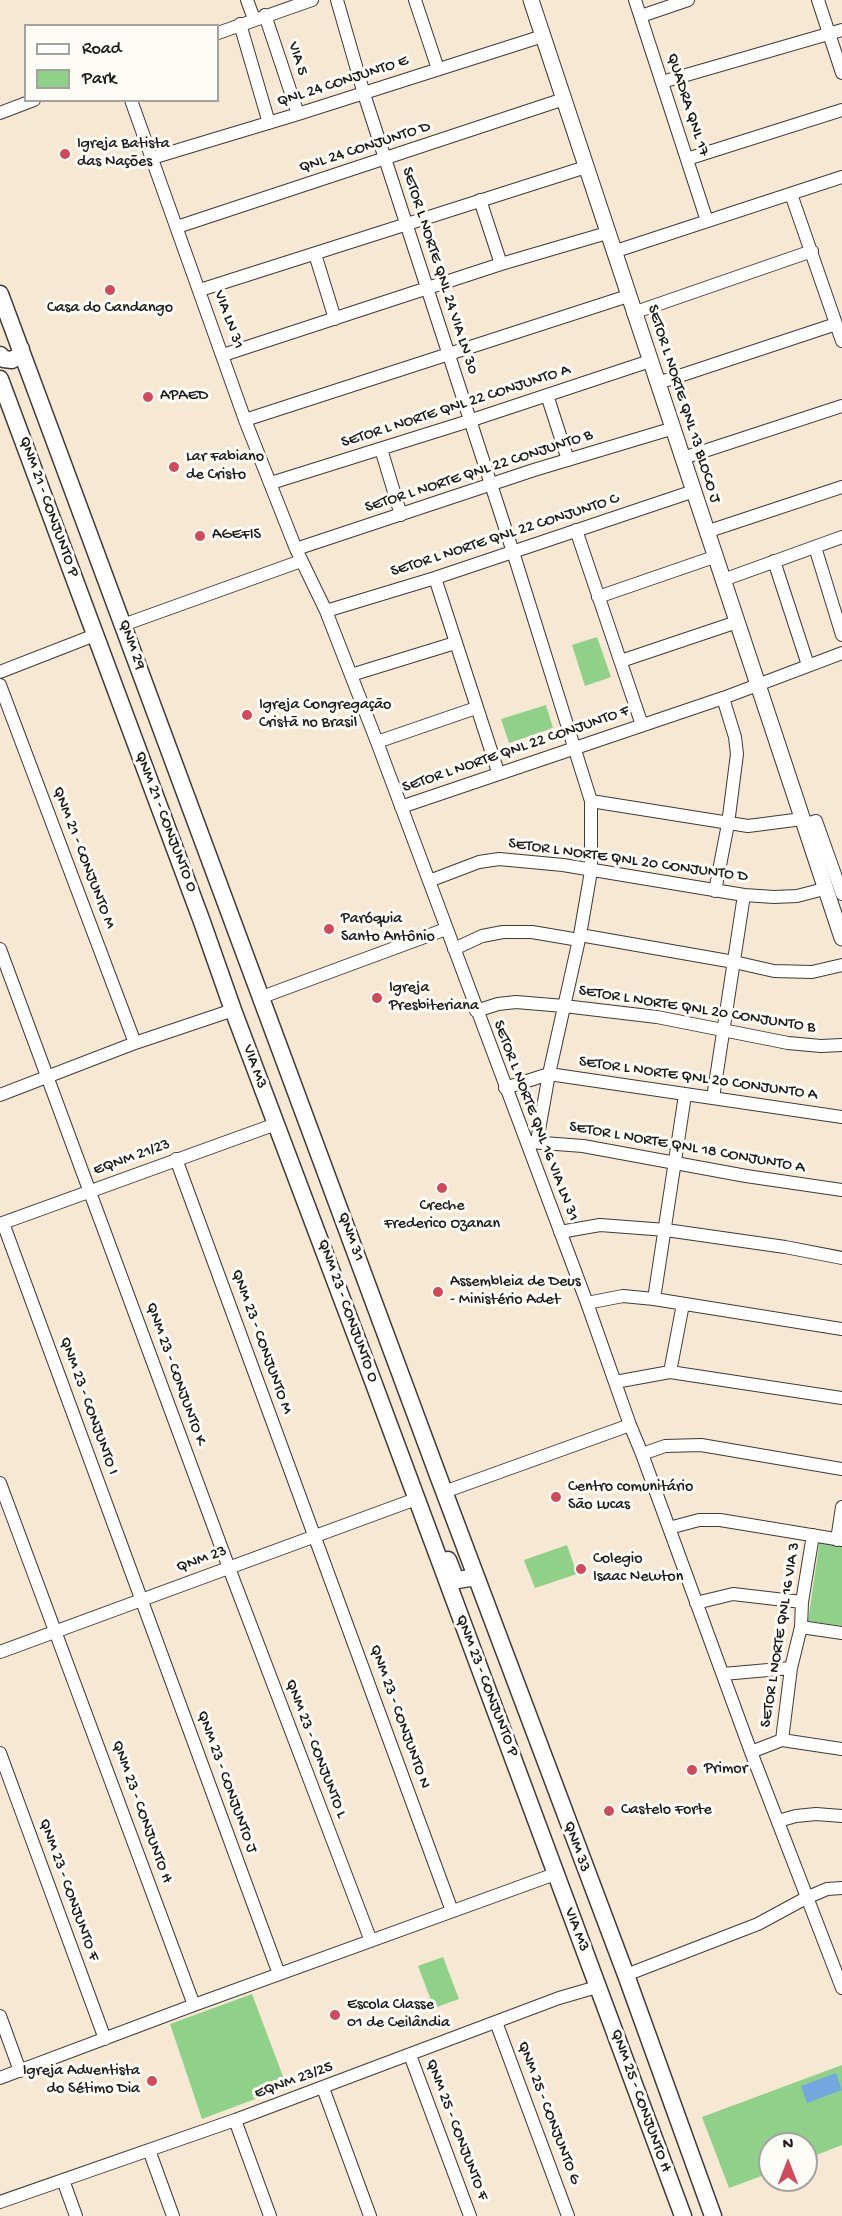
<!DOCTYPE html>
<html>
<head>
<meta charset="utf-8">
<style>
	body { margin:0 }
	#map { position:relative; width:842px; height:2216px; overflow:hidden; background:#f6e8d2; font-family:"Gochi Hand",sans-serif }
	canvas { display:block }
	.legend { position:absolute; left:24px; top:24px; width:195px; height:78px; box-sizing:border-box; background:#fdfcf7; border:2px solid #a3a29f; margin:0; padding:8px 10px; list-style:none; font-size:18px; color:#1c1c1c }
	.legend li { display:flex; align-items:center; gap:12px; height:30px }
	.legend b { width:30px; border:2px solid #a3a29f }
	.north { position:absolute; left:758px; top:2132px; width:60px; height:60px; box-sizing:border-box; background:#fdfcf7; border:2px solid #a3a29f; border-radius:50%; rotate:0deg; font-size:16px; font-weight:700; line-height:24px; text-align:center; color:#1c1c1c }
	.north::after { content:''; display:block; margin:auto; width:21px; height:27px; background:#d1495b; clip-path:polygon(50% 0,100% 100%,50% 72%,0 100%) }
</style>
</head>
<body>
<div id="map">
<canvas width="842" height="2216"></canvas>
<ul class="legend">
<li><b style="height:8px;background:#fff"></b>Road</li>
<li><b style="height:16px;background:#8fd189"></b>Park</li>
</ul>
<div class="north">N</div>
</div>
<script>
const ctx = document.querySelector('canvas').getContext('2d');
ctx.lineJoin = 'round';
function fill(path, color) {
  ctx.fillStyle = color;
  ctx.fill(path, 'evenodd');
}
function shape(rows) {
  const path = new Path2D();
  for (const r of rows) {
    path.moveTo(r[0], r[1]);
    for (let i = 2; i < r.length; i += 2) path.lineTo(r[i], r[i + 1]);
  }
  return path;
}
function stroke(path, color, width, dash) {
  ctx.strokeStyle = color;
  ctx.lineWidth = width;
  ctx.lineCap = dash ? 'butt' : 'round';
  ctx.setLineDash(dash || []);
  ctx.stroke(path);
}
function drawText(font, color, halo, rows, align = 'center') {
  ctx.font = font + ' "Gochi Hand",sans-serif';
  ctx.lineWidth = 6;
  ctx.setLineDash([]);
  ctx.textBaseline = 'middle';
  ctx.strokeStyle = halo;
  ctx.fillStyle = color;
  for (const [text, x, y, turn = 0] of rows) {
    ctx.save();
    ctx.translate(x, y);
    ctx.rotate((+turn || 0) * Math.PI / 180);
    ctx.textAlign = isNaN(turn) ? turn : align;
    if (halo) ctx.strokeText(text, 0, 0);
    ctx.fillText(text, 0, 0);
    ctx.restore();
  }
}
const green = shape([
	[597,637,611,677,585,686,572,645],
	[546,705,553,728,509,743,501,719],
	[820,1539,842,1543,842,1626,808,1621],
	[567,1545,577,1574,535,1588,524,1560],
	[443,1957,459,1999,434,2008,418,1966],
	[252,1994,287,2087,202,2119,170,2024],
	[842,2065,842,2145,806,2159,806,2144,770,2144,770,2173,729,2188,702,2117]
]);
const water = shape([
	[836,2073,842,2090,807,2103,801,2086]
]);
const minor = shape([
	[247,0,254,19],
	[337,0,364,94,513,552,591,801,591,871,580,935,549,1074,537,1141],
	[415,0,438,69],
	[635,0,707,221],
	[818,0,842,73],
	[265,15,298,114],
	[641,16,688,0],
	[240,24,269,123],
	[218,33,312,0],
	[662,82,842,30],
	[131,100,245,420,296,549,326,611,377,742,587,1303,630,1425,642,1454,751,1752,842,1988],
	[0,113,34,100],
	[152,158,298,114,543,36],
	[687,159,842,110],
	[791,194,842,341],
	[480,200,501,264],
	[177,227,564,99],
	[613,252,842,177],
	[315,254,335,319],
	[200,290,586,167],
	[633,313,812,251],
	[223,355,501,264,607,233],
	[658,383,836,324],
	[547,395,568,460],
	[245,420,628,296],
	[381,449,401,515],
	[683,458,842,406],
	[271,483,469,421,650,361],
	[576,530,642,725],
	[706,532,842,487],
	[815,547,842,635],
	[296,549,534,470,674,428],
	[774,561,808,665],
	[435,578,498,772],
	[723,580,842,537],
	[598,597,714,557],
	[326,611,435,578,694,491],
	[123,625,301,561],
	[621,661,737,622],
	[0,672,95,635],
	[351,675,455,643],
	[0,685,135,1043],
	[377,742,476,708],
	[591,801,748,826,802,819],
	[401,807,723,698,842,653],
	[804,825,816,821,842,894],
	[429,881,479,862,499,859,563,865,744,895,774,897,797,896,824,889],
	[715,891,728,824,737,754,735,737,723,698],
	[580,935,734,962,774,971,812,972,842,965],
	[0,949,229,1568,371,1941],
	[454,949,482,936,503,932,532,932,579,940],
	[262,997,446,929],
	[476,1011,498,1004,516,1002,564,1006,657,1017,788,1043,821,1046,842,1045],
	[505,1088,549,1074,842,1117],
	[0,1095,135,1043,233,1010],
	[713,1098,744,895],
	[530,1142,583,1146,746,1176,842,1190],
	[176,1159,452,1911],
	[3,1223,279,1974],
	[0,1224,276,1124],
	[560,1232,600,1225,666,1230,785,1247,842,1258],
	[654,1299,685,1095],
	[587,1303,623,1296,654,1299,842,1329],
	[670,1372,683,1304],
	[615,1382,670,1372,842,1398],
	[642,1454,665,1446,701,1445,842,1469],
	[0,1483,194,2005],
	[444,1492,630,1425],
	[669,1528,699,1520,720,1520,842,1540],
	[837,1540,842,1507],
	[696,1603,733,1594,802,1602],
	[801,1627,842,1633],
	[0,1652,416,1499],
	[723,1674,791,1668],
	[782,1740,791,1668,801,1627,802,1602,813,1535],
	[751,1752,782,1740,842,1749],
	[0,1753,105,2039],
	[778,1821,796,1816,816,1814,842,1816],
	[626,1975,758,1924,806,1898,827,1889,842,1888],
	[0,2016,20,2071],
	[496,2022,568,2216],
	[410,2055,470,2216],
	[0,2078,194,2005,555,1874],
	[323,2088,370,2216],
	[235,2120,270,2216],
	[149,2150,173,2216],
	[63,2180,76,2216],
	[0,2202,235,2120,559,1998,597,1987]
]);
const tertiary = shape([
	[531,0,842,938]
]);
const secondary = shape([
	[0,294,439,1478,626,1975,713,2216],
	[0,355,4,359,12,360,20,355,21,349],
	[0,379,201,919,233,1010,374,1384,683,2216],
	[448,1560,455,1578,458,1580,470,1578,474,1571]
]);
const markers = [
	[65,154,6,"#d1495b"],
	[110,290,6,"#d1495b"],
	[148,397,6,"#d1495b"],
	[174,467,6,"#d1495b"],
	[200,536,6,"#d1495b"],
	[247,715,6,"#d1495b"],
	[329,929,6,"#d1495b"],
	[377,998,6,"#d1495b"],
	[442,1188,6,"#d1495b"],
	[438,1292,6,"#d1495b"],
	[556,1497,6,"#d1495b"],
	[581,1569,6,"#d1495b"],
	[692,1770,6,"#d1495b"],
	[609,1811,6,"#d1495b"],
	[335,2015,6,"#d1495b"],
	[152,2081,6,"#d1495b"]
];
const streetNames = [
	["VIA 5",297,59,72],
	["QNL 24 CONJUNTO E",343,82,-18],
	["QUADRA QNL 17",687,105,72],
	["QNL 24 CONJUNTO D",365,148,-18],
	["SETOR L NORTE QNL 24 VIA LN 30",439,271,72],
	["VIA LN 31",228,320,70],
	["SETOR L NORTE QNL 13 BLOCO J",683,404,72],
	["SETOR L NORTE QNL 22 CONJUNTO A",456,407,-18],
	["SETOR L NORTE QNL 22 CONJUNTO B",479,472,-18],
	["QNM 21 - CONJUNTO P",48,507,70],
	["SETOR L NORTE QNL 22 CONJUNTO C",505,536,-18],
	["QNM 29",131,645,70],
	["SETOR L NORTE QNL 22 CONJUNTO F",516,750,-19],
	["QNM 21 - CONJUNTO O",165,822,69],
	["QNM 21 - CONJUNTO M",83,858,69],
	["SETOR L NORTE QNL 20 CONJUNTO D",628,861,8],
	["SETOR L NORTE QNL 20 CONJUNTO B",697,1010,9],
	["VIA M3",254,1067,70],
	["SETOR L NORTE QNL 20 CONJUNTO A",698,1079,8],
	["SETOR L NORTE QNL 16 VIA LN 31",535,1121,69],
	["SETOR L NORTE QNL 18 CONJUNTO A",687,1148,10],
	["EQNM 21/23",132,1158,-20],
	["QNM 31",350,1237,70],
	["QNM 23 - CONJUNTO O",347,1311,70],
	["QNM 23 - CONJUNTO M",261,1342,70],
	["QNM 23 - CONJUNTO K",175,1374,70],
	["QNM 23 - CONJUNTO I",88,1406,70],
	["QNM 23",202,1560,-20],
	["SETOR L NORTE QNL 16 VIA 3",781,1635,-81],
	["QNM 23 - CONJUNTO P",486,1686,69],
	["QNM 23 - CONJUNTO N",399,1717,70],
	["QNM 23 - CONJUNTO L",315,1749,69],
	["QNM 23 - CONJUNTO J",226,1782,70],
	["QNM 23 - CONJUNTO H",141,1812,70],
	["QNM 33",576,1847,70],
	["QNM 23 - CONJUNTO F",68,1890,70],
	["VIA M3",576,1930,69],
	["EQNM 23/25",294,2081,-20],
	["QNM 25 - CONJUNTO H",640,2101,70],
	["QNM 25 - CONJUNTO G",548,2113,69],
	["QNM 25 - CONJUNTO F",456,2130,69]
];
const poiNames = [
	["Igreja Batista",77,145],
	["das Nações",77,163],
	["Casa do Candango",110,309,"center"],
	["APAED",160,397],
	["Lar Fabiano",186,458],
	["de Cristo",186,476],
	["AGEFIS",212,536],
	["Igreja Congregação",259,706],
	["Cristã no Brasil",259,724],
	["Paróquia",341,920],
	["Santo Antônio",341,938],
	["Igreja",389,989],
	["Presbiteriana",389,1007],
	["Creche",442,1207,"center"],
	["Frederico Ozanan",442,1225,"center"],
	["Assembleia de Deus",450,1283],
	["- Ministério Adet",450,1301],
	["Centro comunitário",568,1488],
	["São Lucas",568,1506],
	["Colegio",593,1560],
	["Isaac Newton",593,1578],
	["Primor",704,1770],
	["Castelo Forte",621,1811],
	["Escola Classe",347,2006],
	["01 de Ceilândia",347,2024],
	["Igreja Adventista",140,2072,"right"],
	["do Sétimo Dia",140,2090,"right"]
];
fill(green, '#8fd189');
fill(water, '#74a6df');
stroke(minor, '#3d3b37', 14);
stroke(tertiary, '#3d3b37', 17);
stroke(secondary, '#3d3b37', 19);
stroke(minor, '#fff', 12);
stroke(tertiary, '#fff', 15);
stroke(secondary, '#fff', 16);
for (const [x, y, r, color] of markers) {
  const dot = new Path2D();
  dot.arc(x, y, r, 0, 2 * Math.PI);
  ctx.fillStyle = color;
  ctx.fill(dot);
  stroke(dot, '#fdfcf7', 2);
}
drawText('16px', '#1c1c1c', '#fdfcf7', streetNames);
drawText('16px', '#1c1c1c', '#fdfcf7', poiNames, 'left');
</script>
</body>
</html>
